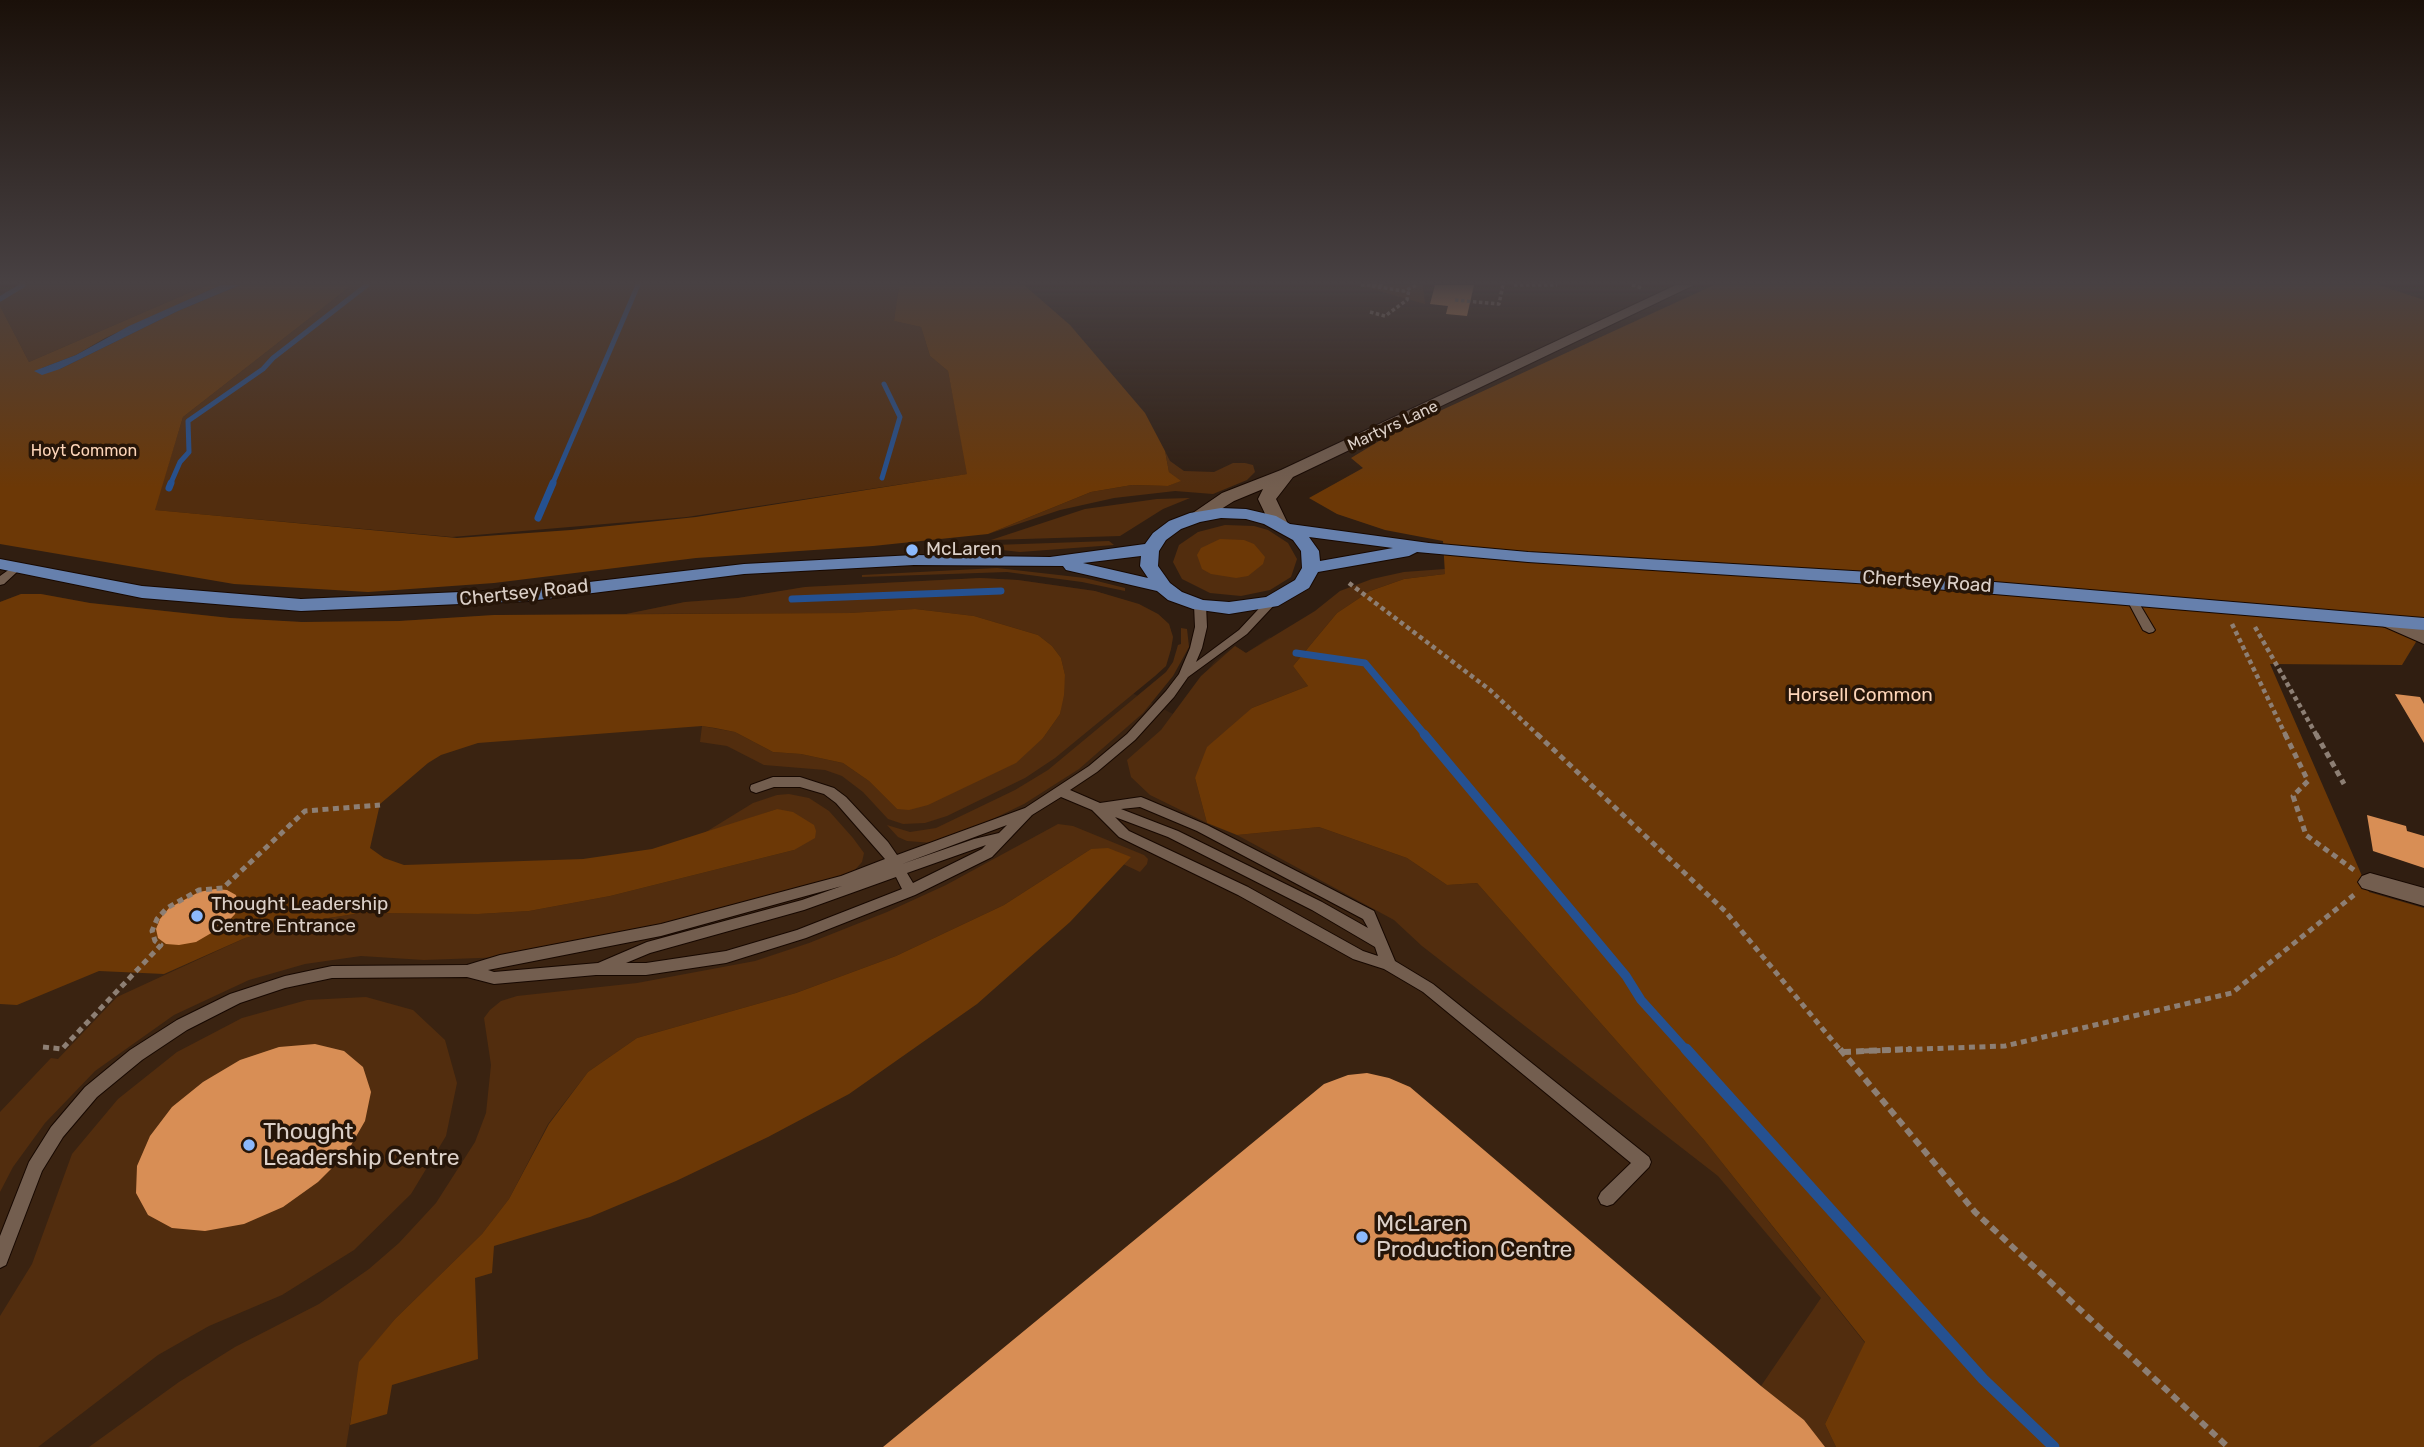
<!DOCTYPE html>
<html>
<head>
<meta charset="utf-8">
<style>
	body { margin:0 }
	canvas { display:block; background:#301e11 }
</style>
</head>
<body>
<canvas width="2424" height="1447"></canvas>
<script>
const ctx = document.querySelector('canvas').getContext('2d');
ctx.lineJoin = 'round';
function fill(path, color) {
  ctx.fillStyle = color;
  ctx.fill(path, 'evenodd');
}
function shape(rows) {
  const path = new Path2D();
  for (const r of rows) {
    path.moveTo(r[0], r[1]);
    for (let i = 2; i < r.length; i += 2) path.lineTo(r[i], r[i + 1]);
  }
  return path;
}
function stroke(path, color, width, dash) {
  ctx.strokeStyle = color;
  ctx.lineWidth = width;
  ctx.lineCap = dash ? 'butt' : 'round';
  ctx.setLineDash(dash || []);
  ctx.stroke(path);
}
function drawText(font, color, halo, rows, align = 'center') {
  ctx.font = font + ' Rubik,sans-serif';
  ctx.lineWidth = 7;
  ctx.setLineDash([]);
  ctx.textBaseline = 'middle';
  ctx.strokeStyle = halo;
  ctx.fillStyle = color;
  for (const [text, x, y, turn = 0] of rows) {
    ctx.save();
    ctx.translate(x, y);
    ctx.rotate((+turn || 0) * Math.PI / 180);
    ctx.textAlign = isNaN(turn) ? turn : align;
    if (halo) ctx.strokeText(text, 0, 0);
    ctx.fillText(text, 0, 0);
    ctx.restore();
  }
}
const built = shape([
	[980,578,1018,580,1095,591,1138,604,1158,614,1169,624,1173,637,1171,649,1166,666,1132,693,1173,714,1215,661,1235,646,1246,653,1270,637,1477,883,1704,1140,1970,1447,0,1447,0,602,21,594,41,594,90,603,230,618,302,622,399,621,494,615,626,614,685,602,738,598,805,587]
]);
const green = shape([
	[23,285,207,285,29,362,0,306,0,299],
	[352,285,899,285,894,321,921,327,930,356,948,371,968,474,687,517,452,537,154,510,183,417],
	[1358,285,1423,285,1425,304],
	[1165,451,1170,461,1184,471,1214,472,1233,463,1245,463,1253,465,1255,472,1247,480,1213,494,1175,491,1114,498,1060,510,988,534,1091,492,1132,485,1168,486,1180,481,1169,472],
	[1190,498,1163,509,1120,536,991,540,1085,509,1157,499],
	[1225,525,1254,526,1268,530,1288,543,1297,559,1291,577,1270,590,1241,596,1210,593,1182,579,1173,562,1179,545,1198,532],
	[1109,541,1114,545,1020,552,966,546],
	[997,568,1085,578,1125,588,1125,591,1082,582,1007,572,862,577,862,575],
	[1445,569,1445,574,1404,579,1370,591,1337,613,1293,666,1308,686,1252,708,1195,778,1207,823,1150,795,1131,777,1127,760,1161,730,1201,676,1235,646,1246,653,1315,611,1340,591,1372,579,1404,572],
	[980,578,1018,580,1095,591,1139,604,1158,614,1169,624,1173,637,1171,649,1166,666,1155,676,1055,758,1025,778,947,816,925,823,903,824,888,819,863,792,842,776,825,770,764,765,727,746,700,742,702,726,735,732,773,752,801,754,843,763,869,781,897,809,1043,738,1060,714,1065,675,1061,658,1052,646,1038,635,974,616,915,609,850,613,626,614,685,602,738,598,805,587],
	[1181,628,1187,629,1189,647,1173,676,1143,713,1079,769,1024,804,953,838,933,843,907,841,898,837,887,825,910,832,936,828,1015,790,1048,770,1166,672,1173,662,1178,645,1181,644],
	[789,794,809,798,829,811,853,838,864,853,862,862,853,872,700,916,507,957,424,960,361,956,305,964,249,980,174,1015,95,1071,45,1123,13,1167,0,1192,0,1112,51,1058,58,1059,117,997,245,938,309,921,361,913,478,914,529,911,610,896,794,850,777,809,701,835,753,803,777,795],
	[1058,824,1073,826,1144,855,1148,859,1147,864,1140,872,1123,864,1130,857,1091,849,1004,905,896,956,796,993,637,1038,588,1072,548,1124,509,1199,482,1234,395,1319,360,1362,346,1447,89,1447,179,1382,235,1347,319,1304,369,1269,399,1243,436,1203,475,1142,486,1113,491,1065,484,1018,490,1010,501,1001,517,996,637,983,755,961,809,943,887,912,946,885],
	[1319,827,1407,858,1447,885,1477,883,1704,1140,1865,1343,1825,1424,1836,1447,1823,1447,1804,1420,1761,1386,1821,1298,1718,1176,1422,946,1394,920,1237,835],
	[366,997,413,1010,445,1040,457,1083,446,1136,411,1194,354,1250,282,1295,209,1326,158,1355,38,1447,0,1447,0,1316,32,1264,72,1154,118,1099,177,1052,242,1018,307,1000]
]);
const forest = shape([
	[207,285,221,285,105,338,76,355,42,368,60,369,178,311,240,285,352,285,183,417,155,510,457,538,571,530,696,517,967,474,948,371,930,356,921,327,894,321,899,285,1024,285,1070,325,1145,413,1165,451,1169,472,1181,481,1168,486,1132,485,1091,492,988,534,873,546,696,558,494,583,368,592,234,584,0,544,0,306,29,362],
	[1714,285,2379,285,2424,300,2424,637,2419,637,2402,665,2270,664,2369,892,2424,908,2424,1447,1836,1447,1825,1424,1865,1342,1704,1140,1477,883,1447,885,1407,858,1319,827,1237,835,1207,823,1195,778,1207,747,1252,708,1308,686,1293,666,1337,613,1370,591,1404,579,1445,574,1443,541,1385,530,1337,514,1309,498,1363,468,1351,458,1394,432],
	[1220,539,1244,540,1254,544,1265,557,1263,564,1248,576,1236,578,1211,574,1202,569,1197,555,1201,548],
	[21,594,41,594,90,603,230,618,302,622,399,621,494,615,850,613,915,609,974,616,1038,635,1052,646,1061,658,1065,675,1064,695,1060,714,1043,738,1016,763,928,805,909,810,897,809,869,781,843,763,801,754,773,752,735,732,715,728,702,726,478,743,441,755,428,763,380,804,370,848,384,858,404,865,583,859,652,849,777,809,793,812,814,825,816,831,815,838,794,850,610,896,529,911,478,914,361,913,309,921,245,938,164,974,99,971,17,1005,0,1004,0,602],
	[1108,848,1131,857,1070,922,977,1004,849,1094,768,1137,676,1181,590,1217,494,1246,492,1273,475,1278,478,1359,392,1385,387,1414,350,1425,359,1362,395,1319,482,1234,509,1199,549,1124,588,1072,637,1038,796,993,896,956,1004,905,1091,849]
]);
const water = shape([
	[221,285,240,285,178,311,60,369,42,375,34,371,76,355,129,326]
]);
const streamFar3 = shape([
	[0,299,23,285],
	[882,478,900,417,884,384],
	[170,485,180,462,189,452,188,421,263,369,273,358,367,285],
	[552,485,638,285]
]);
const streamFar2 = shape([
	[169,488,171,483],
	[538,518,553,483],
	[792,599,1001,591],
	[1296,653,1365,663,1426,736]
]);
const streamFar1 = shape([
	[1424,734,1626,976,1641,1000,1687,1051]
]);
const stream = shape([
	[1686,1049,1983,1379,2054,1447]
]);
const building = shape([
	[1435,285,1474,285,1467,316,1446,314,1448,306,1430,304],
	[2395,694,2420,697,2424,704,2424,743],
	[2367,815,2406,826,2407,831,2424,836,2424,868,2373,851],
	[215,889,227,890,236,895,238,904,235,914,225,925,196,942,179,945,166,944,158,938,156,929,160,919,169,908,199,892],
	[315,1044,344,1051,363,1067,371,1092,365,1121,346,1154,318,1182,283,1207,244,1224,205,1231,172,1228,148,1215,136,1193,137,1166,150,1136,172,1107,203,1082,240,1060,279,1047],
	[1367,1073,1389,1078,1410,1087,1761,1386,1804,1420,1825,1447,883,1447,1324,1084,1348,1075]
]);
const pathFar3 = shape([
	[1361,285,1383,285],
	[1514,285,1557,285],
	[1632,285,1642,288],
	[1372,286,1404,291,1417,285],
	[1455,300,1499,304,1503,285],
	[1370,312,1385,316,1407,300,1409,289]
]);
const pathFar2 = shape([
	[1349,583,1490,690,1539,736],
	[2232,624,2286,736],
	[2255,627,2317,736]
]);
const pathFar1 = shape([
	[1537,734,1725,911,1841,1051],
	[2285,734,2308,781,2293,796,2306,835,2354,870],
	[2316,734,2344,784],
	[43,1047,62,1049,161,945,155,941,152,931,157,919,167,908,199,890,223,888,305,811,380,805],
	[1864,1051,2005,1046,2232,993,2354,895]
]);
const path = shape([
	[1840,1049,1975,1212,2228,1447],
	[1843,1052,1911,1049]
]);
const lane = shape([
	[14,566,18,567,19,569,18,571,4,584,0,585,0,576,14,566],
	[2131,595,2136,598,2155,630,2153,632,2149,633,2143,630,2126,598,2131,595],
	[1271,599,1277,602,1247,634,1188,677,1174,697,1135,740,1097,772,1070,790,1100,803,1141,797,1146,799,1207,825,1374,911,1395,961,1433,984,1649,1157,1651,1162,1649,1167,1613,1204,1607,1206,1601,1204,1598,1198,1601,1192,1631,1163,1423,992,1384,969,1353,959,1238,895,1119,837,1092,810,1061,797,1032,815,992,857,915,895,806,938,726,963,646,975,596,975,494,984,467,977,332,978,285,988,240,1003,187,1030,142,1060,97,1097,63,1137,42,1171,6,1265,0,1268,0,1236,29,1162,51,1127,85,1087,130,1050,177,1020,230,994,285,976,332,966,467,965,500,955,661,924,841,876,885,859,836,803,824,794,800,787,774,787,756,793,751,791,750,788,751,785,773,777,800,777,834,788,846,797,888,842,897,855,1025,808,1089,766,1127,734,1166,691,1179,674,1190,648,1195,627,1194,605,1196,603,1200,602,1206,605,1207,627,1202,648,1196,662,1239,630,1267,600,1271,599],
	[1140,807,1197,831,1363,919,1368,928,1322,902,1178,831,1121,809,1140,807],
	[1115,817,1168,837,1312,910,1375,947,1378,956,1363,951,1248,887,1129,831,1115,817],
	[1007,825,999,833,974,839,902,864,1007,825],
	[986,845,982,849,913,883,907,873,986,845],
	[896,877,902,889,797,930,726,951,646,963,626,963,650,953,804,910,896,877],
	[842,886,802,900,647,942,598,963,494,972,488,970,661,936,842,886]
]);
const street = shape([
	[1676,285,1694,285,1293,477,1276,499,1288,524,1285,528,1279,529,1270,524,1258,499,1263,489,1234,501,1202,521,1190,521,1187,517,1222,493,1281,470,1676,285],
	[2390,616,2424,630,2424,644,2383,626,2380,622,2390,616],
	[2370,873,2424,888,2424,906,2362,888,2358,882,2362,876,2370,873]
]);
const primary = shape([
	[1221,508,1246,509,1276,516,1290,524,1429,543,1528,552,1887,573,2424,618,2424,630,1887,585,1528,562,1417,552,1409,556,1318,572,1309,588,1278,606,1229,614,1193,609,1168,600,1157,591,1066,570,1063,566,914,565,744,574,529,601,301,611,142,598,0,569,0,559,142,586,301,599,529,589,744,564,914,555,1050,557,1145,544,1153,533,1169,521,1190,513,1221,508],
	[1221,518,1246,519,1264,524,1293,540,1301,551,1302,568,1295,580,1266,597,1229,602,1203,600,1182,592,1170,583,1158,566,1159,551,1166,540,1181,529,1200,522,1221,518],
	[1309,537,1393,548,1320,561,1319,551,1309,537],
	[1141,556,1140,566,1148,578,1083,563,1141,556]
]);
const markers = [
	[912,550,7,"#8cb9fc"],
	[197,916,7,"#8cb9fc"],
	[249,1145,7,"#8cb9fc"],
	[1362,1237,7,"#8cb9fc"]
];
const farStreetnames = [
	["Martyrs Lane",1393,426,-25]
];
const farParknames = [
	["Hoyt Common",84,451]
];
const poiNames = [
	["McLaren",926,550],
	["Thought Leadership",211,905],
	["Centre Entrance",211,927]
];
const streetNames = [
	["Chertsey Road",1927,582,4],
	["Chertsey Road",524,593,-6]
];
const parkNames = [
	["Horsell Common",1860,696]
];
const nearPoinames = [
	["Thought",263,1132],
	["Leadership Centre",263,1158],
	["McLaren",1376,1224],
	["Production Centre",1376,1250]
];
fill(built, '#3a2311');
fill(green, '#522d0e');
fill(forest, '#6c3806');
fill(water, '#255191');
stroke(streamFar3, '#255191', 5);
stroke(streamFar2, '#255191', 7);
stroke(streamFar1, '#255191', 9);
stroke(stream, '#255191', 11);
fill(building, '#d88e55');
stroke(lane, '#170800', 2);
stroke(street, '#170800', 2);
stroke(primary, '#170800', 2);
stroke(pathFar3, '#8d7f74', 3.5, [3.5, 2.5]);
stroke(pathFar2, '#8d7f74', 4.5, [4.5, 3.5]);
stroke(pathFar1, '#8d7f74', 5, [6, 4.5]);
stroke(path, '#8d7f74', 6, [8, 5]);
fill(lane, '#735e4f');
fill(street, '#735e4f');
fill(primary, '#6680ad');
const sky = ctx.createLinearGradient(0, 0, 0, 488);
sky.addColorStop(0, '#1a1009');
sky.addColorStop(0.58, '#484143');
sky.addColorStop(1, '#48414300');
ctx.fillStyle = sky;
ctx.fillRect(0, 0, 2424, 488);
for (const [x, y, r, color] of markers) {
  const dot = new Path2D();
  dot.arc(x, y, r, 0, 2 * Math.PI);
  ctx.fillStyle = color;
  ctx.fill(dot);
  stroke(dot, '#261508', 2.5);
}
drawText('16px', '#dcd0c8', '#261508', farStreetnames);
drawText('16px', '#fdd5b9', '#261508', farParknames);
drawText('19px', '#dcd0c8', '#261508', poiNames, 'left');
drawText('19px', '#dcd0c8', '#261508', streetNames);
drawText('19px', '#fdd5b9', '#261508', parkNames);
drawText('23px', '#dcd0c8', '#261508', nearPoinames, 'left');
</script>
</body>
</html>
